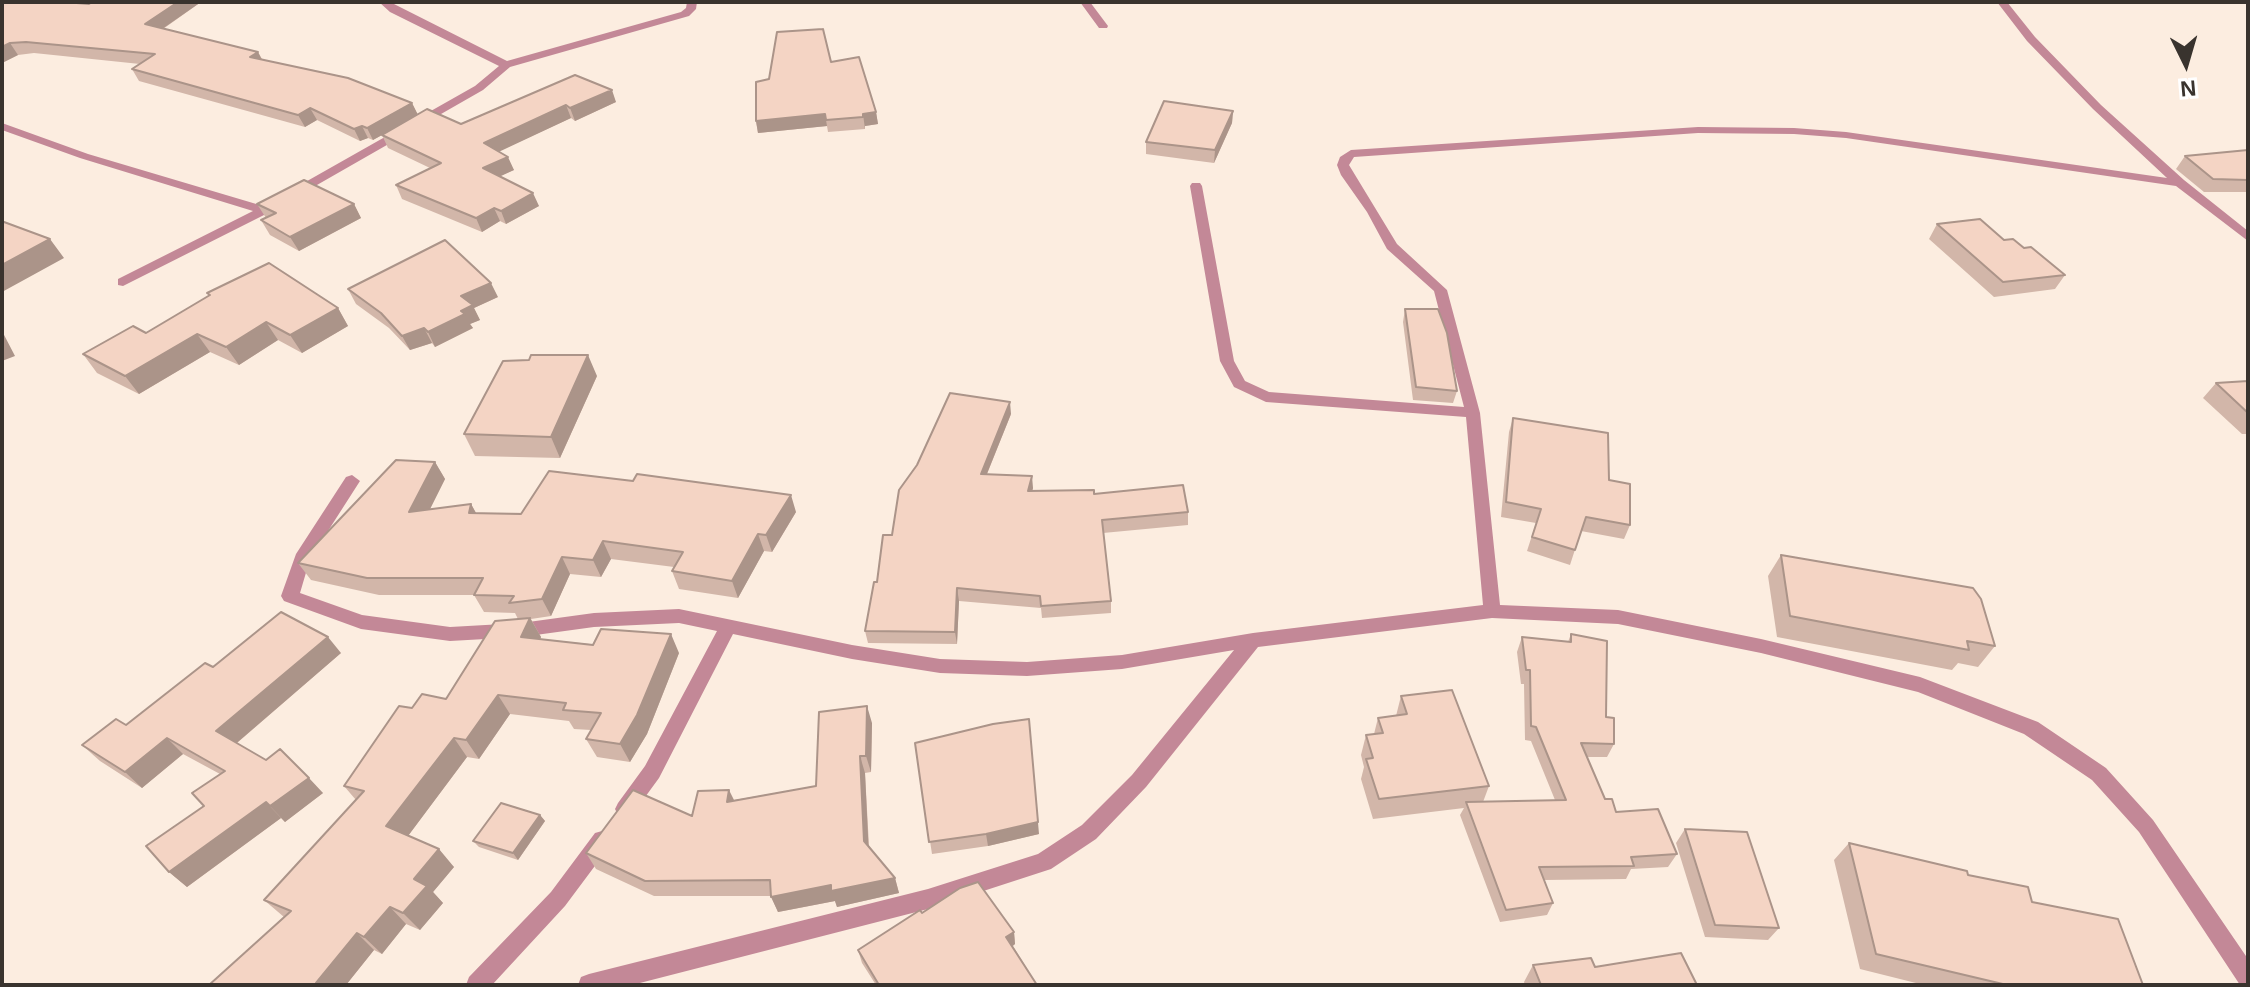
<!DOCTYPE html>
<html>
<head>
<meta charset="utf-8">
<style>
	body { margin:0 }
	#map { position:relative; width:2250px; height:987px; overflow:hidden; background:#fcede0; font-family:Arial,sans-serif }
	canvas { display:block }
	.frame { position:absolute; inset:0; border:4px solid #39332e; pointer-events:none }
	.north { position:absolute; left:2146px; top:24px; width:80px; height:80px; -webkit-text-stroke:6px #fff; paint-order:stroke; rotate:175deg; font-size:22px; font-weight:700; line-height:32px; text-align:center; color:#39332e }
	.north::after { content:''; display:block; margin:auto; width:28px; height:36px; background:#39332e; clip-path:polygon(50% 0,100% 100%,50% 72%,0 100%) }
</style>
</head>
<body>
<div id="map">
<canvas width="2250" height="987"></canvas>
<div class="frame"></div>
<div class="north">N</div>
</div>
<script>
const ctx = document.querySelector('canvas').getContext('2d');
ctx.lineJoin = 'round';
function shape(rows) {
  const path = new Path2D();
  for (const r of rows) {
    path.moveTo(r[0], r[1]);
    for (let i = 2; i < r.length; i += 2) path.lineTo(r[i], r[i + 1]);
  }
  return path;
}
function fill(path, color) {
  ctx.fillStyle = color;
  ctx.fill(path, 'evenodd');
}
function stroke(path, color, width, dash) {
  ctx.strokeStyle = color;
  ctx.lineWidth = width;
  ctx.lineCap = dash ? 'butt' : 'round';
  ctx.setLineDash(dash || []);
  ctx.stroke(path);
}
const minor = shape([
	[379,2,390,2,507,61,681,12,686,8,687,2,697,2,696,9,689,16,510,67,483,90,268,213,123,286,118,285,118,279,253,211,80,158,2,130,2,123,88,154,263,206,475,86,499,66,390,12,379,2],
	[1080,2,1090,2,1108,26,1107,28,1099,28,1080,2],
	[1997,2,2007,2,2035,37,2101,105,2184,180,2248,231,2248,241,2176,186,1846,138,1794,134,1698,133,1354,157,1349,165,1397,244,1447,290,1480,413,1500,605,1618,610,1761,639,1920,677,2038,722,2106,768,2153,820,2248,959,2248,985,2240,985,2139,832,2092,780,2024,734,1918,692,1761,653,1618,624,1492,618,1258,647,1146,787,1096,839,1051,869,928,909,632,985,578,985,581,977,589,974,928,889,1038,854,1082,825,1132,775,1234,650,1122,669,1027,676,940,673,852,659,733,634,659,778,632,815,625,818,618,815,615,809,618,803,645,766,717,631,679,623,594,627,521,637,450,641,361,629,284,601,281,596,296,554,346,477,352,475,360,481,310,559,300,593,362,615,450,627,521,623,594,613,679,609,852,645,940,659,1027,662,1122,655,1253,633,1483,605,1466,417,1266,402,1234,387,1220,361,1190,186,1192,183,1200,183,1202,186,1234,361,1245,381,1269,392,1464,407,1434,291,1387,249,1367,212,1341,175,1337,165,1340,157,1351,150,1698,127,1794,128,1846,132,2167,178,2093,109,2027,41,1997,2],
	[602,831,609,833,612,840,609,847,565,906,492,985,466,985,469,977,551,892,595,833,602,831]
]);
const wall = shape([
	[92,2,201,2,163,29,258,52,262,59,412,103,418,115,461,124,575,75,616,102,575,121,571,118,499,151,514,170,499,176,539,206,506,224,500,221,482,232,402,199,396,185,430,168,388,148,382,135,373,140,368,138,360,141,317,120,305,127,139,81,132,69,140,64,34,53,18,55,2,63,2,3,89,4],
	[831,62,876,112,878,124,865,126,865,129,828,132,827,126,758,133,756,121,769,79],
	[1233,111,1232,123,1214,163,1146,154,1146,142],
	[2248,150,2248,192,2204,192,2176,169,2185,156],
	[257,204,354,204,361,218,299,251,270,235,261,220,266,218],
	[1937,224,2004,240,2024,248,2065,275,2055,289,1994,297,1929,239],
	[348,289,498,297,474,308,480,320,470,324,473,328,435,347,432,343,410,350,389,328,356,304],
	[207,293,338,308,348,326,302,353,278,340,239,365,210,352,139,394,97,373,83,354,146,333,209,296],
	[1405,309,1457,391,1453,403,1413,400,1403,322],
	[597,376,560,458,475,456,464,434],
	[2248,381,2248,434,2242,434,2203,398,2216,383],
	[1011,414,987,474,1033,488,1032,491,1094,494,1188,512,1188,525,1103,533,1111,601,1111,613,1042,618,1041,608,959,601,957,644,868,643,865,631,877,582],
	[1513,418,1609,480,1630,525,1624,539,1581,531,1570,565,1527,551,1536,523,1501,517,1509,432],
	[435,462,445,479,430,509,471,504,476,513,796,512,772,552,764,551,738,598,679,589,672,571,674,567,611,559,601,577,570,574,551,616,531,619,541,637,540,639,679,653,647,734,630,762,597,757,586,739,591,730,574,729,569,721,510,714,479,759,467,757,408,836,454,867,433,892,443,903,420,930,406,924,382,954,374,950,346,985,209,985,284,917,264,900,356,800,344,786,412,708,446,699,518,619,515,613,484,612,474,595,379,595,311,580,298,563],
	[1781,555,1995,646,1978,667,1958,663,1952,670,1777,637,1768,576],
	[1571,634,1606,717,1614,744,1607,757,1587,757,1605,799,1616,812,1677,854,1668,867,1631,869,1626,879,1544,880,1553,903,1547,915,1500,922,1460,815,1464,808,1373,819,1361,779,1364,767,1361,755,1366,735,1374,734,1378,718,1396,716,1401,696,1489,786,1483,802,1555,800,1531,741,1525,740,1524,684,1521,684,1517,652,1522,637,1568,642],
	[341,653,237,743,323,793,285,822,281,818,187,887,169,872,220,774,183,754,142,788,100,761,82,745,126,725,213,667],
	[872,723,871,772,865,773,869,846,895,878,899,893,837,907,835,901,778,912,771,896,654,896,596,869,586,853,692,816,734,800,816,786],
	[915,743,1039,834,988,846,932,854],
	[540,815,545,821,518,860,479,847,473,841],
	[1685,829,1779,928,1768,940,1705,937,1676,843],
	[1849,843,1968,875,2032,902,2143,985,1924,985,1860,969,1834,860],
	[922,913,1014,932,1015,944,1013,946,1037,985,876,985,862,963,858,950],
	[1533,965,1595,967,1697,985,1525,985,1524,982]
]);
const shadedWall = shape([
	[178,2,201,2,152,36,145,24],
	[10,43,18,55,2,63,2,47],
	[258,52,264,64,250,57],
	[612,90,616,102,575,121,570,108],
	[412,103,418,115,373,140,367,128],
	[566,105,571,118,490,156,484,143],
	[310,108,317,120,305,127,298,115],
	[1233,111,1232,123,1214,163,1215,150],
	[876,112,878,124,865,126,865,129,863,114],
	[825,114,827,126,758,133,756,121],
	[362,126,368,138,360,141,354,129],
	[508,157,514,170,488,182,483,168],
	[533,193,539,206,506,224,501,211],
	[354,204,361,218,299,251,290,237],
	[494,208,500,221,482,232,476,218],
	[50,239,64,258,2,292,2,265],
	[491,283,498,297,474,308,480,320,470,324,473,328,435,347,428,332,461,311,461,296],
	[338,308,348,326,302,353,290,335],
	[266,322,278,340,239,365,226,347],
	[424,328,432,343,410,350,402,336],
	[2,331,15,356,2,361],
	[197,334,210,352,139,394,125,376],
	[588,355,597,376,560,458,551,437],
	[1010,402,1011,414,982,486,981,474],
	[435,462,445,479,420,529,409,512],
	[1032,476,1033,488,1029,503,1028,491],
	[791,495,796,512,772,552,766,535],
	[471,504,481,522,469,513],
	[758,534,764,551,738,598,732,581],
	[603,541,611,559,601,577,593,560],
	[562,557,570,574,551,616,542,599],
	[957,588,959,601,957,644,955,632],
	[530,618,541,637,532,657,521,637],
	[671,634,679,653,647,734,630,762,620,744],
	[328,637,341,653,232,747,216,731],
	[498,695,510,714,479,759,466,740],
	[867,706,872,723,871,772,866,756],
	[1029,719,1039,834,988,846,986,834],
	[167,738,183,754,142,788,125,772],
	[454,738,467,757,402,844,386,826],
	[860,756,865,773,869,857,864,841],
	[309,778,323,793,285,822,270,806],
	[729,790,737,806,727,802],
	[266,802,281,818,187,887,169,872],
	[540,815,545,821,518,860,513,853],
	[439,849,454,867,433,892,443,903,420,930,403,913,414,879],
	[895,878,899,893,837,907,835,901,778,912,771,897,831,885],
	[390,907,406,924,382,954,364,937],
	[1014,932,1015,944,1008,949,1006,937],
	[357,933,374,950,346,985,318,985,316,983]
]);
const building = shape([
	[10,2,64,2,89,4,92,2,178,2,145,24,258,52,250,57,348,78,412,103,367,128,362,126,354,129,310,108,298,115,132,69,155,54,26,42,10,43,2,47,2,3,10,2],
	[823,29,831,62,859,57,876,112,863,114,863,117,826,120,825,114,756,121,756,82,769,79,777,32,823,29],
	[575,75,612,90,570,108,566,105,484,143,508,157,483,168,533,193,501,211,494,208,476,218,396,185,441,163,382,135,427,109,461,124,575,75],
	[1164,101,1233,111,1215,150,1146,142,1164,101],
	[2248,150,2248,180,2213,179,2185,156,2248,150],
	[304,180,354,204,290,237,261,220,276,213,257,204,304,180],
	[1980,219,2004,240,2013,239,2024,248,2031,247,2065,275,2003,282,1937,224,1980,219],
	[4,222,50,239,2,265,2,223,4,222],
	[445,240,491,283,461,296,473,305,461,311,465,314,428,332,424,328,402,336,381,313,348,289,445,240],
	[269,263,338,308,290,335,266,322,226,347,197,334,125,376,83,354,133,326,146,333,210,295,207,293,269,263],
	[1405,309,1438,309,1447,333,1457,391,1416,387,1405,309],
	[531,355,588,355,551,437,464,434,503,361,529,360,531,355],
	[2248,381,2248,413,2216,383,2248,381],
	[950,393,1010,402,981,474,1032,476,1028,491,1094,490,1094,494,1183,485,1188,512,1102,520,1111,601,1041,606,1040,596,957,588,955,632,865,631,874,582,877,582,883,535,892,535,899,490,917,465,950,393],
	[1513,418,1608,433,1609,480,1630,484,1630,525,1586,517,1575,550,1532,537,1541,509,1506,502,1513,418],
	[396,460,435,462,409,512,471,504,469,513,521,514,549,471,633,481,637,474,791,495,766,535,758,534,732,581,672,571,683,552,603,541,593,560,562,557,542,599,509,603,514,596,474,595,483,578,367,578,298,563,396,460],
	[1781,555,1973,588,1981,599,1995,646,1967,641,1969,650,1790,616,1781,555],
	[281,612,328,637,216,731,266,760,280,749,309,778,270,806,266,802,169,872,146,846,204,806,192,793,225,771,167,738,125,772,82,745,116,719,126,725,205,663,213,667,281,612],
	[530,618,521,637,593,645,601,629,671,634,637,715,620,744,586,739,601,713,563,710,566,703,498,695,466,740,454,738,386,826,439,849,414,879,427,886,403,913,390,907,364,937,357,933,316,983,319,985,209,985,291,911,264,900,364,791,344,786,399,706,412,708,422,694,446,699,495,621,530,618],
	[1571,634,1607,641,1606,717,1614,718,1614,744,1581,743,1605,799,1612,799,1616,812,1658,809,1677,854,1631,857,1634,866,1539,867,1553,903,1506,910,1466,802,1566,800,1536,727,1531,726,1530,670,1526,670,1522,637,1571,642,1571,634],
	[1452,690,1489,786,1379,799,1366,759,1373,758,1366,735,1383,733,1378,718,1407,714,1401,696,1452,690],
	[867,706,866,756,860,756,864,841,895,878,831,891,831,885,771,897,770,880,645,881,586,853,633,790,692,816,698,791,729,790,727,802,816,786,819,712,867,706],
	[1029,719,1038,822,986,834,929,842,915,743,993,724,1029,719],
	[501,803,540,815,513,853,473,841,501,803],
	[1685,829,1747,832,1779,928,1715,925,1685,829],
	[1849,843,1967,871,1968,875,2028,887,2032,902,2118,919,2143,985,2007,985,1876,954,1849,843],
	[978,882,1014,932,1006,937,1037,985,879,985,858,950,920,910,922,913,960,888,978,882],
	[1681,953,1697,985,1541,985,1533,965,1591,958,1595,967,1681,953]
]);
fill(minor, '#c38897');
fill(wall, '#d2b6a9');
fill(shadedWall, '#ab9489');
fill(building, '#f4d4c4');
stroke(building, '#ab9489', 2);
</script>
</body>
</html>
